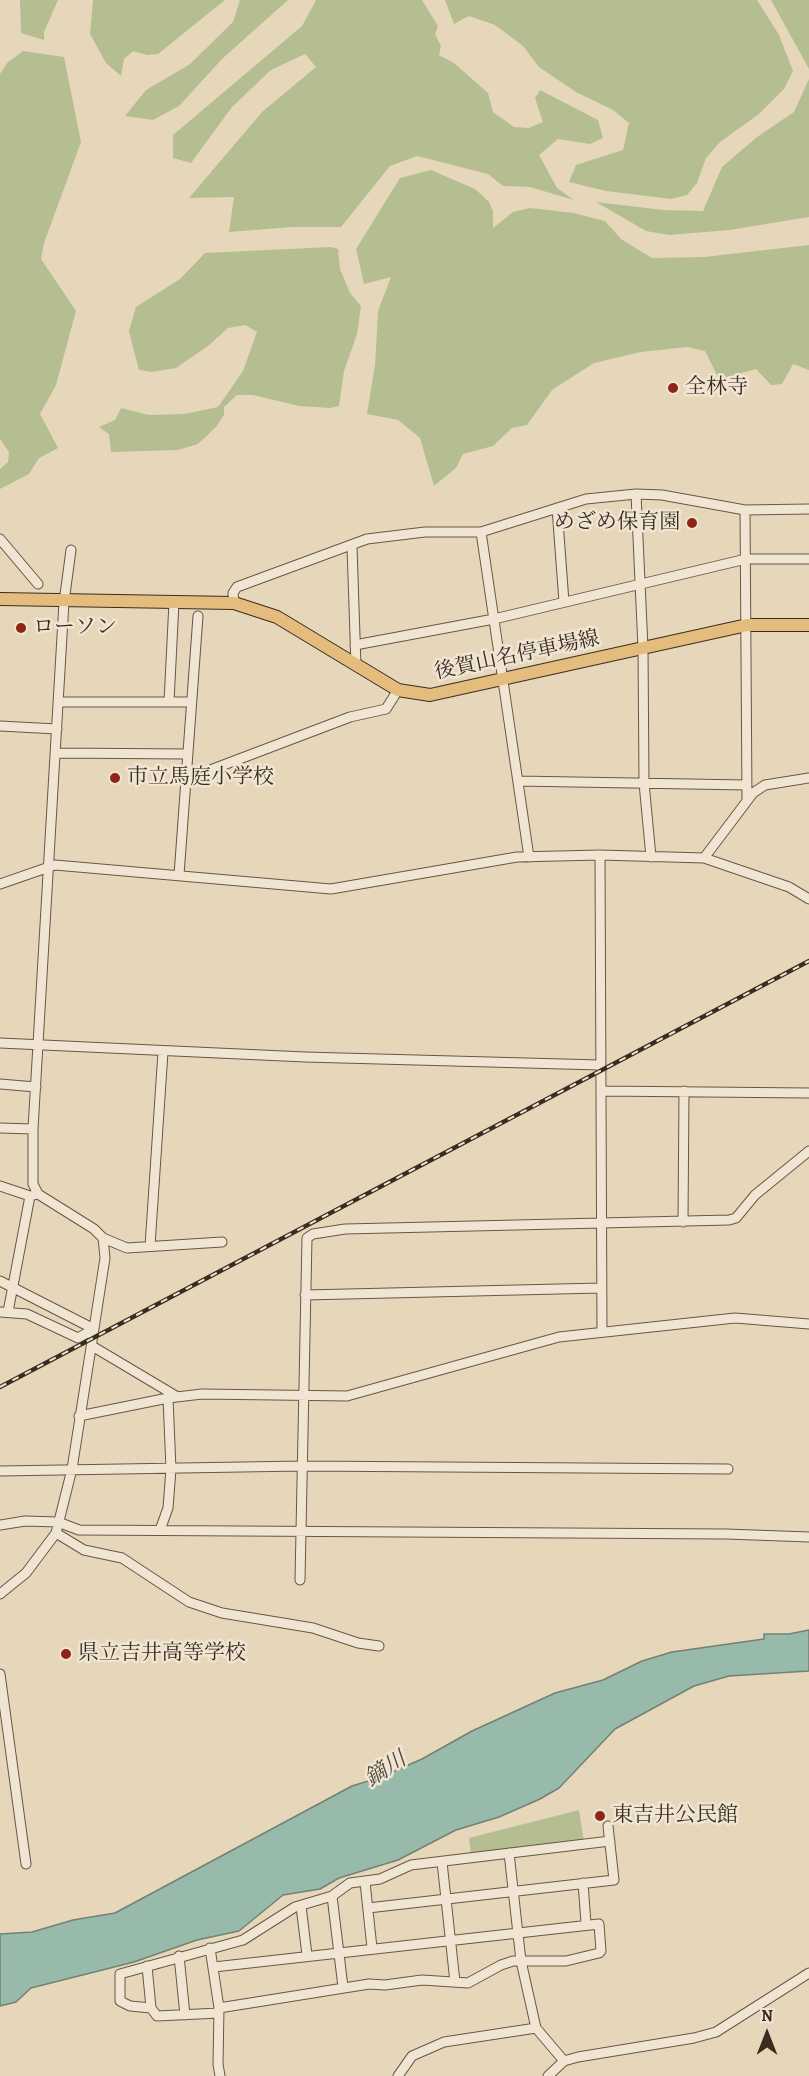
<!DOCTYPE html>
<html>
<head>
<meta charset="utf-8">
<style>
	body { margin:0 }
	#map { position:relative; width:809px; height:2076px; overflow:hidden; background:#e7d7ba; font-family:Alegreya,serif }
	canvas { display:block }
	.north { position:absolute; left:737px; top:2004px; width:60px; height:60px; -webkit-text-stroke:4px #efe5d2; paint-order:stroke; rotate:0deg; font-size:16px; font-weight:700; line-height:24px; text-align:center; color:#3b2c22 }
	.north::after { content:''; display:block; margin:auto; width:21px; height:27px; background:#3b2c22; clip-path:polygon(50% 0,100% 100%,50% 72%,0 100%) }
</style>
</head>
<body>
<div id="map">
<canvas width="809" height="2076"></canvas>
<div class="north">N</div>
</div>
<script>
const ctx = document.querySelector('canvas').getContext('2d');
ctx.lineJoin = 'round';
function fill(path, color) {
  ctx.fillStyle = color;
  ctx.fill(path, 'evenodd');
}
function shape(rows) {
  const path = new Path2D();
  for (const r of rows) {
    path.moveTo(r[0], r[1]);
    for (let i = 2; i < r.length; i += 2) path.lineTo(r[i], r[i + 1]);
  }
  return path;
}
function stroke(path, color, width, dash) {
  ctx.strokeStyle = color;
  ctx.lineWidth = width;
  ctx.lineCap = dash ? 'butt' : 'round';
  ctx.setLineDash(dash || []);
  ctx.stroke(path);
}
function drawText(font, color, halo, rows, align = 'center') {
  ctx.font = font + ' Alegreya,"Noto Serif JP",serif';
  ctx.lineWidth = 5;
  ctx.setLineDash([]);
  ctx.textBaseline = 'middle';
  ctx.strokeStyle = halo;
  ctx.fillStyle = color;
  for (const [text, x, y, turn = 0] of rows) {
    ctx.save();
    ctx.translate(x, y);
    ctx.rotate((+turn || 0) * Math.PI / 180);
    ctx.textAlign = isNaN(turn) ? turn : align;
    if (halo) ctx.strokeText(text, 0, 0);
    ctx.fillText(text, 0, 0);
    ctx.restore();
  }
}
const green = shape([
	[20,0,58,0,44,32,44,40,21,33],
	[93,0,225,0,158,54,147,55,133,51,124,59,121,76,106,63,90,34],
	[240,0,288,0,222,59,179,106,153,120,125,116,146,90,190,64,233,22],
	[316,0,422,0,438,26,435,34,441,46,439,55,454,63,488,93,493,112,514,127,529,128,543,122,535,98,540,90,598,120,603,138,590,144,558,139,539,155,557,188,574,200,530,187,503,186,488,174,417,156,390,166,341,227,292,227,229,232,234,197,189,198,262,112,316,67,305,54,271,70,232,107,191,163,173,158,173,135,302,26],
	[445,0,757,0,779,35,793,71,784,89,759,114,720,142,706,158,697,183,687,195,671,199,606,191,569,182,576,165,623,150,629,123,613,110,576,92,539,67,523,46,495,25,469,16,454,24],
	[771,0,809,0,809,69],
	[23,51,64,57,81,142,44,243,41,259,76,311,56,385,40,414,58,448,39,458,29,474,0,489,0,469,8,462,9,452,0,439,0,74,7,63],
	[809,79,809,217,730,230,669,235,646,231,596,202,663,210,703,211,722,167,757,137,794,112],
	[431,170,475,189,482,195,489,202,493,211,493,228,513,212,530,208,574,213,605,221,621,239,652,258,704,257,809,245,809,370,793,364,782,384,771,385,756,369,719,379,705,351,687,347,641,352,594,363,552,390,527,425,512,428,493,446,463,454,456,468,434,486,420,438,398,420,367,414,375,365,378,311,391,277,364,284,356,249,400,178],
	[331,247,338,249,340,269,350,293,361,306,357,334,344,371,339,406,330,408,299,406,253,395,237,395,224,407,224,415,216,427,198,444,178,450,111,452,109,434,99,427,115,420,121,408,149,415,184,414,218,407,243,371,257,332,245,325,228,328,208,346,176,368,151,372,139,370,135,355,129,331,136,307,180,279,205,253],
	[579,1810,584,1842,471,1854,469,1838]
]);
const water = shape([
	[809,1630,809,1671,729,1676,694,1686,615,1729,559,1788,540,1799,499,1817,456,1830,398,1860,339,1878,320,1889,283,1895,239,1931,197,1940,134,1962,31,1988,16,2002,0,2006,0,1934,32,1932,73,1920,115,1913,352,1786,381,1777,422,1759,472,1731,555,1693,603,1680,642,1661,672,1652,764,1639,764,1634,789,1634,809,1630]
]);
const minor = shape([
	[636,494,643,648,644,783,651,857],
	[557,508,564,602],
	[745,510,747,800],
	[481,532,529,857],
	[0,539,38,584],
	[352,547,356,666],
	[234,603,233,593,237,587,367,539,425,532,481,532,586,499,636,494,662,495,745,510,809,509],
	[355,645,494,619,746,559,809,559],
	[60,702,191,702],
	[169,702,174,602],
	[0,726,57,729],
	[56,753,187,754],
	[184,780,350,717,386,709,398,690],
	[518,781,746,785],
	[600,855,602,1332],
	[704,858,753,793,765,785,809,778],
	[179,875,198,616],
	[0,884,55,865,331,889,517,857,600,855,704,858,789,887,809,899],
	[0,1043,305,1057,600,1065],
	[0,1084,36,1087],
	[601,1091,809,1093],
	[0,1128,33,1129],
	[0,1186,30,1196],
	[683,1222,684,1091],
	[103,1238,127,1248,222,1242],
	[150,1246,163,1052],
	[0,1281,94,1329],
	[305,1295,601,1288],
	[0,1312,27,1314,78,1338,94,1329],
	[8,1312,30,1196,38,1194],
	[92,1346,176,1396],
	[79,1416,168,1398,202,1394,347,1396,559,1337,735,1318,809,1324],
	[0,1471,302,1466,728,1469],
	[0,1525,25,1521,58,1522,79,1530,726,1534,809,1537],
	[160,1530,168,1508,171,1469,168,1398],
	[56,1533,84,1550,122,1558,189,1602,222,1613,313,1628,358,1643,379,1646],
	[300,1580,307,1238,313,1234,345,1229,729,1220,736,1218,755,1195,809,1151],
	[0,1594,26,1573,56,1533,72,1469,105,1258,103,1238,94,1229,38,1194,33,1184,33,1129,64,602,71,550],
	[0,1674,26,1864],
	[509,1853,521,1961,536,2028,564,2061],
	[442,1862,455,1982],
	[365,1882,372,1948],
	[583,1883,586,1923],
	[332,1896,343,1987],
	[301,1906,307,1955],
	[368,1908,614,1880,608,1826],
	[210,1948,219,2008,218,2064,220,2076],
	[179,1956,185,2015],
	[147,1966,151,2008],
	[214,1967,599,1924,601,1951,599,1953,566,1961,513,1961,501,1965,468,1983,422,1980,385,1985,369,1984,219,2008],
	[219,2013,157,2016,151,2008,130,2006,120,2001,120,1974,243,1940,295,1907,332,1896,350,1883,380,1879,411,1865,610,1841],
	[398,2076,412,2056,444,2042,536,2028],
	[548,2076,564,2061,578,2057,694,2038,716,2032,809,1973]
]);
const major = shape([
	[0,599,234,603,277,617,398,690,430,695,747,625,809,625]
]);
const rail = shape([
	[0,1387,809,961]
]);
const markers = [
	[673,388,6,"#8f2418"],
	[692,523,6,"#8f2418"],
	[21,628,6,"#8f2418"],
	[115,778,6,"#8f2418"],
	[66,1654,6,"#8f2418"],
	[600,1816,6,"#8f2418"]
];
const poiNames = [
	["全林寺",685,388],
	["めざめ保育園",680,523,"right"],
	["ローソン",33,628],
	["市立馬庭小学校",127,778],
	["県立吉井高等学校",78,1654],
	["東吉井公民館",612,1816]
];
const streetNames = [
	["後賀山名停車場線",517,656,-12]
];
const waterNames = [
	["鏑川",386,1770,-33]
];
fill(green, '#b5be90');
fill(water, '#98baaa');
stroke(water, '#738174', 1.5);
stroke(minor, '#665748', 11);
stroke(major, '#3b2c22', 14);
stroke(minor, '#efe5d2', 9);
stroke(major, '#e4bc7d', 12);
stroke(rail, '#3b2c22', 4.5);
stroke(rail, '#efe5d2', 2, [7]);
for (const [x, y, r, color] of markers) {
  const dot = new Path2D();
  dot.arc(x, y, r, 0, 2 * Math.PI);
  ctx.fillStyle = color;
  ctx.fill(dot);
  stroke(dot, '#efe5d2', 2);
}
drawText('21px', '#3b2c22', '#efe5d2', poiNames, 'left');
drawText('21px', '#3b2c22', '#efe5d2', streetNames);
drawText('italic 22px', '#4e483d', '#efe5d2', waterNames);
</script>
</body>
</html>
